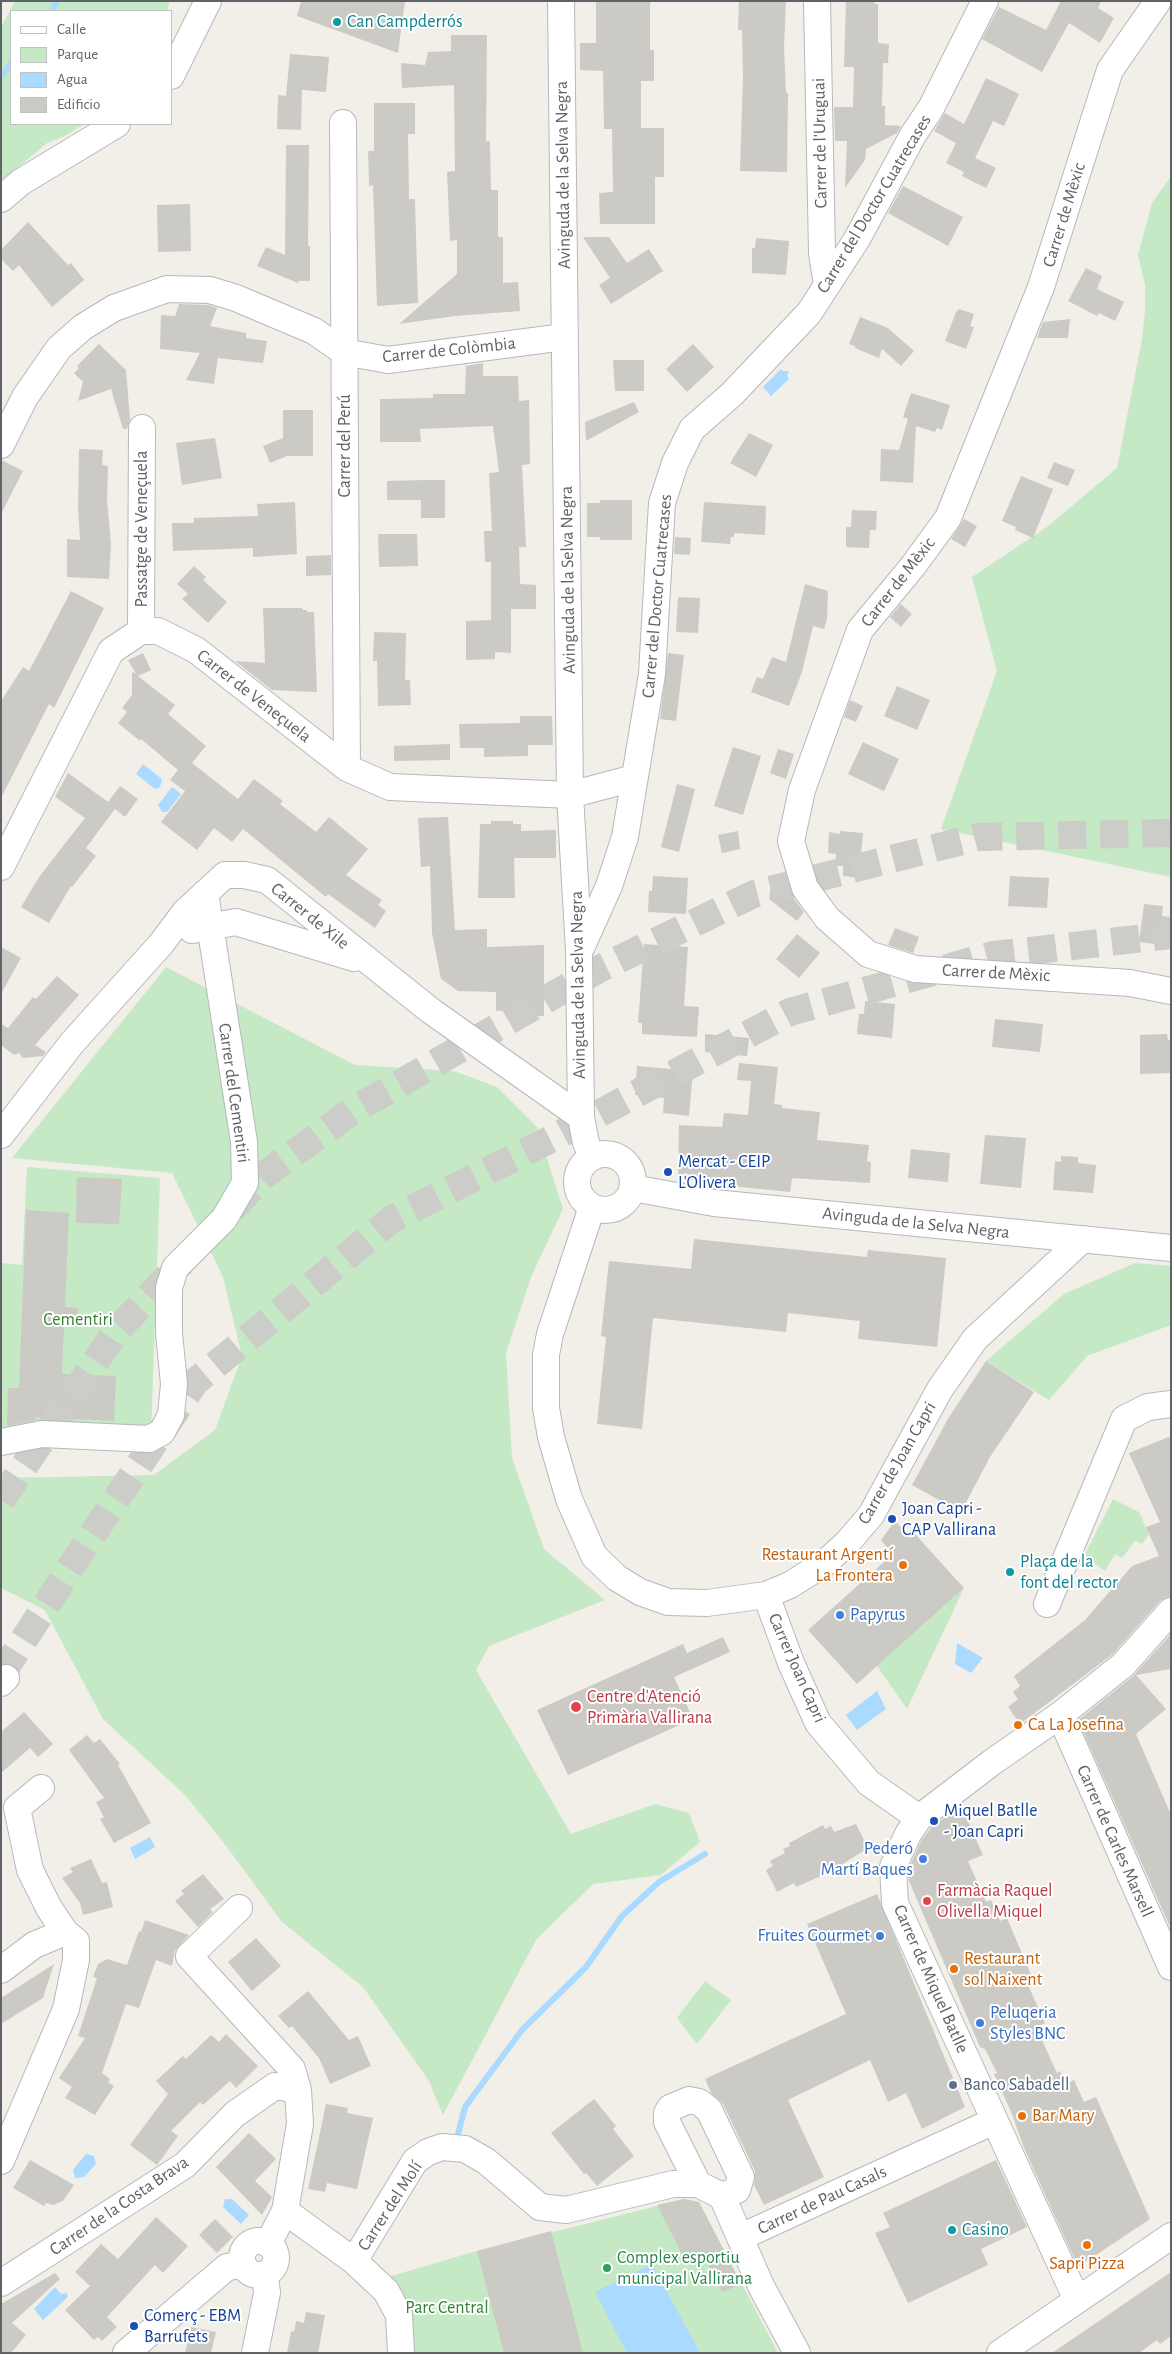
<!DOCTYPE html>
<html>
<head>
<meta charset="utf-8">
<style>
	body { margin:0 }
	#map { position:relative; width:1172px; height:2354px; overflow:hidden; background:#f1efe8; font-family:"Alegreya Sans",sans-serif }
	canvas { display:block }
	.frame { position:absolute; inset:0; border:2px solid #5f6368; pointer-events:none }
	.legend { position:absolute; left:10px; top:10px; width:162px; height:115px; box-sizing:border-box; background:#fff; border:1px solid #bfc1c3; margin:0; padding:6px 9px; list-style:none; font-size:15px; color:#5f6368 }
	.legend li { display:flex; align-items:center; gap:10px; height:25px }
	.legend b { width:25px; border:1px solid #bfc1c3 }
</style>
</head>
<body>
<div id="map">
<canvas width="1172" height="2354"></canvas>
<div class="frame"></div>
<ul class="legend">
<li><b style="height:6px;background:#fff"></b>Calle</li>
<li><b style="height:14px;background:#c5e8c5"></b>Parque</li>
<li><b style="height:14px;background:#aadaff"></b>Agua</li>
<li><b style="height:14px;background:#cccac5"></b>Edificio</li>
</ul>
</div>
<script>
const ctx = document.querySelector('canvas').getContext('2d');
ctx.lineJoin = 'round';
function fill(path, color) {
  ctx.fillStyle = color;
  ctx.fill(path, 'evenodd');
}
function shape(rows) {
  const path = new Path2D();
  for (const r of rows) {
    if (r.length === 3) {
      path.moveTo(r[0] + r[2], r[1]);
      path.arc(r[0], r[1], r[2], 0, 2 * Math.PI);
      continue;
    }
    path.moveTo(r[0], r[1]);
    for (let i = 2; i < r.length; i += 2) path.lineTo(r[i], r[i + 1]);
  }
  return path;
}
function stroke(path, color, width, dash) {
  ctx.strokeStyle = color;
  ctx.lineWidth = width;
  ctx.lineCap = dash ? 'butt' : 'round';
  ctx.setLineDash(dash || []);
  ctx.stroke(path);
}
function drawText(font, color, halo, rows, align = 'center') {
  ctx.font = font + ' "Alegreya Sans",sans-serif';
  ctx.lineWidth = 4;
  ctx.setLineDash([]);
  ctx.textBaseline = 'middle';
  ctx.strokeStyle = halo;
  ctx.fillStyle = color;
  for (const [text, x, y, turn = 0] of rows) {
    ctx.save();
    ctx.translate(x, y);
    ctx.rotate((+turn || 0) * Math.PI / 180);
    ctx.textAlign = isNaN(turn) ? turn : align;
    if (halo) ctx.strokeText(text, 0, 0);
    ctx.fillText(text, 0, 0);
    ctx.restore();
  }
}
const green = shape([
	[15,1,170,1,167,11,11,11,11,124,84,124,65,136,47,143,1,182,1,27],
	[1171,176,1171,877,941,829,997,671,972,577,1047,527,1117,468,1142,339,1145,312,1145,285,1138,255,1152,203],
	[166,967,355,1065,454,1071,497,1087,537,1127,563,1209,531,1277,506,1353,512,1458,544,1549,605,1600,489,1646,476,1670,571,1834,655,1804,689,1813,700,1842,661,1875,593,1884,536,1940,443,2115,429,2081,363,1987,282,1922,227,1847,186,1796,103,1719,45,1610,1,1588,1,1478,154,1475,215,1430,242,1356,223,1277,172,1173,12,1158],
	[27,1167,160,1178,151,1435,1,1435,1,1263,22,1265],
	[1135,1263,1171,1266,1171,1325,1087,1356,1049,1400,986,1361,1064,1294],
	[1113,1499,1139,1512,1149,1534,1142,1544,1135,1541,1122,1558,1115,1554,1105,1571,1084,1556],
	[964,1588,907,1709,877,1666],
	[705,1981,731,2000,697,2044,677,2018],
	[685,2199,699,2202,778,2353,408,2353,401,2307,391,2276,477,2251]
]);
const water = shape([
	[781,369,783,371,789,371,787,376,789,379,771,396,763,387],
	[143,764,162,779,160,787,155,789,136,774],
	[172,787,181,794,167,812,162,812,158,805],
	[957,1643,983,1658,971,1673,955,1664],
	[877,1691,886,1709,857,1730,846,1715],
	[150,1837,155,1847,135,1859,130,1848],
	[86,2154,94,2156,96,2164,84,2177,75,2178,73,2170],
	[225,2199,232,2199,249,2215,241,2224,223,2207],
	[652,2264,700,2353,627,2353,595,2292],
	[55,2287,61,2294,67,2293,68,2297,43,2320,34,2309]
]);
const stream = shape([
	[52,11,57,1],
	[1,76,11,64],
	[458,2134,465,2107,522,2030,586,1967,622,1916,659,1882,705,1854]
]);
const building = shape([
	[301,1,405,1,398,53,297,16],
	[596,1,650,1,650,50,654,50,654,81,641,81,641,128,664,128,664,177,655,177,655,224,600,224,599,193,613,192,612,129,604,129,603,71,580,70,580,43,596,43],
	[739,1,786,1,784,47,786,93,788,93,787,172,740,171,743,77,742,30,738,30],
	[846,1,874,1,874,4,878,4,878,43,889,44,888,63,883,63,882,106,885,106,885,125,901,126,897,133,866,149,865,160,845,188,847,141,835,141,834,107,853,107,854,67,844,67],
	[1061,1,1101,1,1098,8,1114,18,1100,43,1069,23,1042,72,982,39,999,7,1046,30],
	[451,35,487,35,486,141,490,141,491,190,498,190,498,237,503,237,503,283,518,282,520,311,455,316,399,324,457,274,457,240,450,241,447,172,455,171,454,85,402,88,401,63,425,65,428,52,451,51],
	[290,54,329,57,326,92,302,90,301,130,277,129,278,95,286,96],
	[986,78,1019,94,1004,126,993,121,975,158,996,168,986,188,962,176,964,172,946,163,956,143,934,131,945,113,964,124],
	[374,103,415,103,415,134,408,134,409,199,415,199,418,303,377,306,373,185,369,186,368,151,374,151],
	[286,145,309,145,308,246,310,246,310,281,299,281,298,283,257,266,266,247,285,255],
	[903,186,963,217,948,246,888,213],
	[190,204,191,251,158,252,157,205],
	[28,222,68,265,71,263,84,280,52,307,19,265,13,271,1,259,1,250],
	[583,237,609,237,627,263,649,249,663,271,611,304,599,285,610,278],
	[756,238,789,241,786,275,752,273,752,248,755,248],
	[1086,268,1102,276,1097,289,1124,302,1115,321,1099,313,1097,316,1068,301],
	[179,304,208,305,217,308,210,326,246,333,246,338,267,341,263,363,218,358,214,384,186,380,200,353,160,349,161,315,175,316],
	[959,309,974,314,970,326,974,327,966,349,945,341,956,312],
	[860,317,888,328,914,351,901,366,882,349,879,358,855,348,855,346,849,344],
	[1070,319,1068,338,1037,338,1043,322],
	[99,344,126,370,130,419,127,429,123,429,111,389,78,401,83,382,74,373,79,368,77,366],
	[693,344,714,367,687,392,666,369],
	[613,360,644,360,644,391,615,391],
	[483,363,483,376,518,376,519,401,529,400,530,464,522,465,526,547,519,547,520,584,536,585,536,609,511,609,511,653,495,652,495,659,466,660,466,621,491,620,491,562,485,562,484,531,492,531,489,473,499,472,493,426,420,429,421,442,380,442,380,399,433,398,433,394,465,394,466,366],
	[911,393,950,405,942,430,937,428,935,432,916,426,913,483,880,481,881,449,899,450,908,419,903,417],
	[634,402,639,412,586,441,585,422],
	[283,410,313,410,313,456,287,456,270,463,263,446,283,438],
	[749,433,773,445,756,477,730,463],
	[215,438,222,478,182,485,176,443],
	[79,449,103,450,102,465,108,466,107,500,111,544,109,579,67,577,67,539,80,540,78,509],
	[1,460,23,471,1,514],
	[1054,462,1075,470,1068,486,1047,478],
	[1021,476,1053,489,1033,538,1015,530,1016,527,1002,521],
	[426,480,445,480,445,518,421,518,421,500,387,500,387,481],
	[600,500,632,500,632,540,600,540,600,537,587,537,587,503,600,503],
	[295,502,297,554,253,557,253,548,173,551,172,523,194,523,194,518,258,516,257,504],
	[704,502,766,506,765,535,734,533,734,537,731,537,730,544,701,542],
	[852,510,877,511,876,530,870,530,869,548,846,547,846,527,851,527],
	[964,519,977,526,965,547,951,539],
	[378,534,417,534,418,566,379,567],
	[675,537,691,538,690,555,674,554],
	[331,555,331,575,306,576,306,556],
	[194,566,206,577,203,580,227,602,208,623,182,599,188,594,177,584],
	[805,584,828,591,827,619,824,629,813,626,802,672,789,706,751,692,757,677,763,679,772,657,786,662],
	[71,591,104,608,54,708,49,704,1,798,1,701,23,667,29,671],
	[678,597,700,598,698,633,676,632],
	[901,604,912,614,901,627,890,617],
	[263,608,302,608,303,610,307,610,307,612,314,612,317,692,272,690,235,661,265,663],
	[374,632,406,633,405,680,410,680,411,705,378,706,377,661,373,661],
	[143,653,151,670,138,676,175,705,168,714,206,746,192,763,238,799,254,779,283,801,280,804,316,832,329,817,368,849,346,875,382,900,378,905,386,911,375,928,328,894,326,897,243,829,232,842,214,828,197,850,161,822,185,791,170,780,178,770,141,739,140,741,118,723,127,712,122,708,132,695,132,672,136,674,128,660],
	[668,653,684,655,676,721,660,719],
	[897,686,930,700,917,730,884,716],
	[850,700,863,706,856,722,844,717],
	[520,716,552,716,553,745,528,745,528,756,484,757,484,748,460,748,459,724,520,723],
	[863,742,899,759,884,791,848,774],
	[450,744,450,760,394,761,394,746],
	[733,747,761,756,743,815,714,806],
	[778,749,794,754,786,779,770,773],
	[68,773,108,802,120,786,138,799,125,817,115,809,86,848,96,856,72,887,71,886,49,923,21,907,39,877,85,818,55,797],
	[677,784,695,789,679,852,661,847],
	[448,817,455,930,487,929,487,947,544,945,544,1016,520,1017,520,1010,496,1011,496,992,458,991,441,979,432,933,430,866,421,867,418,818],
	[491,821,513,821,513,824,521,824,521,831,556,830,556,858,514,858,515,898,478,898,480,824,491,824],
	[738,831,740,849,722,853,718,835],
	[840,831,863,833,859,878,843,876,843,866,835,866,836,854,828,853,829,832,840,834],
	[653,876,688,878,686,914,648,912,649,891,652,891],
	[1010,876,1049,878,1047,908,1008,906],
	[772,879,786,880,788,883,793,897,804,912,797,921,769,899],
	[1144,904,1163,906,1162,916,1171,917,1170,946,1139,942],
	[895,928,919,937,913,953,888,945],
	[797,934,820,953,799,978,776,959],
	[644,944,688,947,684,1006,699,1007,697,1037,642,1034,642,1023,638,1023],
	[1,947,21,958,1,994],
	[57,976,79,995,35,1045,46,1052,43,1056,23,1058,19,1053,14,1055,1,1045,1,1024,8,1028,33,997,36,999],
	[865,1001,895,1004,892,1038,857,1034,859,1014,864,1014],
	[995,1019,1043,1024,1040,1052,992,1047],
	[705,1034,749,1038,747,1056,705,1052],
	[1167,1034,1168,1040,1171,1040,1171,1073,1140,1074,1140,1035],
	[739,1063,778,1067,774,1104,782,1105,782,1108,820,1112,817,1140,869,1145,867,1161,871,1162,870,1183,792,1178,790,1192,702,1183,678,1175,679,1125,722,1127,724,1113,748,1115,751,1081,737,1080],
	[637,1066,693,1071,689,1116,663,1113,664,1098,635,1095],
	[985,1135,1026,1138,1021,1188,980,1184],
	[911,1149,950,1153,948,1182,908,1178],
	[1061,1156,1078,1157,1078,1163,1096,1165,1093,1193,1053,1190,1055,1161,1061,1162],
	[77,1177,122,1179,119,1224,76,1223],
	[26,1210,69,1213,65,1307,78,1308,77,1325,64,1325,62,1374,116,1376,114,1421,36,1417,36,1420,7,1426,8,1388,19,1388],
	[694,1239,867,1257,868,1250,946,1258,937,1347,858,1339,860,1321,788,1313,786,1332,653,1318,642,1429,597,1424,606,1337,601,1336,609,1261,691,1269],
	[986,1361,1034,1392,990,1457,961,1512,912,1485,949,1417],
	[1171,1436,1171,1596,1160,1601,1113,1654,1020,1724,1008,1707,1018,1699,1013,1692,1020,1686,1014,1676,1085,1620,1132,1566,1159,1556,1146,1527,1160,1522,1129,1453],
	[895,1521,911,1538,915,1534,964,1588,857,1684,808,1630,893,1554,881,1540],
	[1171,1634,1171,1669,1136,1675,1166,1709,1136,1734,1171,1815,1171,1929,1078,1720,1132,1677],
	[723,1637,730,1652,674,1677,693,1719,568,1775,537,1710,683,1644,687,1653],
	[24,1712,53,1744,38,1757,30,1748,1,1773,1,1732],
	[87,1735,94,1743,100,1739,120,1764,118,1765,151,1823,114,1843,100,1819,104,1817,96,1802,104,1798,69,1750],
	[961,1805,983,1855,968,1861,986,1902,991,1900,1000,1921,1007,1918,1034,1982,1028,1985,1045,2023,1036,2027,1057,2073,1060,2071,1066,2084,1074,2080,1084,2102,1096,2097,1150,2219,1078,2267,1024,2148,1012,2114,994,2074,997,2073,985,2049,980,2047,909,1881,908,1870,921,1841,931,1828],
	[856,1824,868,1848,830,1872,796,1887,794,1883,777,1892,766,1870,773,1866,770,1861,785,1853,783,1849,790,1846,789,1843,823,1825,825,1829,831,1826,834,1832],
	[91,1859,102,1883,107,1882,113,1907,83,1915,80,1903,62,1878,73,1872,70,1868],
	[203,1874,224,1899,210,1909,213,1912,198,1927,175,1901,184,1894,181,1891],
	[877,1894,965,2107,922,2129,906,2093,888,2102,870,2060,788,2100,824,2177,764,2205,754,2185,755,2171,723,2104,711,2093,705,2079,846,2014,807,1924],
	[145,1920,189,1935,175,1951,172,1966,156,1960,139,2008,126,2004,102,2073,110,2079,108,2082,114,2086,95,2115,65,2098,72,2087,59,2078,85,2038,78,2036,97,1978,93,1977,98,1964,107,1959,127,1965,139,1931,141,1932],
	[256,1938,281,1966,252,1991,228,1962],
	[54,1964,43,1998,1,2024,1,1998],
	[308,1991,349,2040,358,2036,371,2066,330,2084,319,2058,292,2026,289,2028,278,2016],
	[226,2034,258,2066,236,2088,230,2081,203,2105,200,2102,171,2131,178,2136,157,2165,130,2145,168,2094,156,2081,183,2056,186,2059,211,2035,219,2042],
	[594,2099,616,2126,613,2129,634,2156,597,2186,586,2173,584,2174,551,2133],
	[326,2104,348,2108,347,2113,373,2118,357,2189,327,2183,325,2192,308,2189],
	[249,2133,276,2159,255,2181,272,2197,262,2215,216,2167],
	[30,2160,74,2185,63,2201,53,2205,46,2203,44,2206,13,2188],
	[996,2160,1027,2227,981,2249,988,2265,908,2303,875,2233,890,2227,883,2213],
	[684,2199,699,2202,741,2284,722,2292,703,2255,687,2264,657,2205],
	[156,2217,188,2246,163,2273,155,2265,107,2317,117,2327,102,2341,98,2337,94,2340,65,2310,90,2286,75,2272,101,2244,118,2259],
	[215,2219,233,2237,217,2253,199,2235],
	[551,2231,583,2353,504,2353,477,2251],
	[1171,2272,1171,2336,1160,2344,1157,2340,1139,2353,1052,2353],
	[55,2273,60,2279,12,2323,26,2335,11,2353,1,2353,1,2304],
	[306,2312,325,2315,318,2353,287,2353,291,2331,294,2332,296,2321,304,2323],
	[191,2327,216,2332,211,2353,185,2353]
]);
const highwayTunnel = shape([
	[232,1209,263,1176,352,1111,597,970,754,894,978,837,1171,833],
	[1,1500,117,1330,182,1262],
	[1,1675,76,1559,195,1382,392,1219,555,1137,790,1012,993,955,1171,935]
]);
const minor = shape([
	[561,1,570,795,579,951,581,1117,586,1143,593,1157],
	[817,1,822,253,827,285],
	[1158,1,1110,70,1041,287,948,518,913,566,860,630,802,790,791,841,805,888,827,918,868,954,915,969,1130,983,1171,991],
	[171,76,208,1],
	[343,123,347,768],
	[1,199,21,182,117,124],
	[1,445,25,397,59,348,83,327,114,308,167,289,210,290,236,298,314,331,344,352,388,360,564,337],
	[141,631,142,428],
	[1,867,111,651,141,631,158,631,196,650,347,768,390,787,570,795,634,778],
	[192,930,236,922,354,958],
	[581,948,609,886,625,837,652,674,662,503,675,463,692,429,732,394,809,313,857,239,913,135,931,108,985,1],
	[1,1135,72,1043,161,944,185,912,225,875,244,875,267,880,431,1011,581,1117],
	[605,1182,28],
	[633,1188,714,1203,1171,1248],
	[592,1207,550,1334,546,1355,546,1408,551,1437,569,1499,594,1556,617,1578,640,1592,668,1602,707,1603,766,1595,790,1585,825,1563,848,1542,871,1515,940,1389,975,1339,1083,1239],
	[1,1442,42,1434,149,1439,162,1432,171,1415,174,1384,169,1333,169,1288,175,1268,224,1219,245,1183,244,1142,205,893],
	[766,1595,791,1663,818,1723,869,1783,919,1818],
	[1047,1604,1124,1419,1148,1407,1171,1404],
	[1,1683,6,1678],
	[1060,1715,1171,1967],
	[41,1788,17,1808,30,1870,49,1908,65,1932],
	[239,1908,189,1956,292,2069,298,2090],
	[1,1970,34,1945,65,1932,76,1941,76,1960,66,2009,1,2161],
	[698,2184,667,2122,667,2113,670,2108,689,2100,699,2102,709,2110,741,2177,737,2190,722,2196],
	[285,2211,354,2261,386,2291,399,2315,401,2353],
	[741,2237,994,2121],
	[259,2258,17],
	[354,2261,415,2161,428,2152,442,2147,465,2149,486,2161,540,2207,566,2210,673,2184,698,2184,722,2196,761,2286,797,2353],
	[1,2283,185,2165,235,2114,275,2086,298,2090,300,2124,285,2211,268,2244],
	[1077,2300,895,1903,893,1867,908,1834,919,1818,991,1763,1060,1715,1123,1665,1171,1611],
	[126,2353,227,2267,243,2265],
	[255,2353,267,2293,265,2275],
	[1000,2353,1171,2236]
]);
const markers = [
	[337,22,5,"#0f9aa8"],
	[668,1172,5,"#1a4fb4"],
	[892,1519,5,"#1a4fb4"],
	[903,1565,5,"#e8710a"],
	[1010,1572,5,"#0f9aa8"],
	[840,1615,5,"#3f7fe0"],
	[576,1707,6,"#e0444e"],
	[1018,1725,5,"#e8710a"],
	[934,1821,5,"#1a4fb4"],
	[923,1859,5,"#3f7fe0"],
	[927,1901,5,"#e0444e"],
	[880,1936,5,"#3f7fe0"],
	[954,1969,5,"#e8710a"],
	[980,2023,5,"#3f7fe0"],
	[953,2085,5,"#5c6f8a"],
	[1022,2116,5,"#e8710a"],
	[952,2230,5,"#0f9aa8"],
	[1087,2245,5,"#e8710a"],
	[607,2268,5,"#2e9e5b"],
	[134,2326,5,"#1a4fb4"]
];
const cultureNames = [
	["Can Campderrós",347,22],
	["Plaça de la",1020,1562],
	["font del rector",1020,1583],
	["Casino",962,2230]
];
const streetNames = [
	["Carrer de l'Uruguai",820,143,-91],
	["Avinguda de la Selva Negra",563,175,-91],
	["Carrer del Doctor Cuatrecases",874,204,-59],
	["Carrer de Mèxic",1064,215,-73],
	["Carrer de Colòmbia",449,350,-6],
	["Carrer del Perú",345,446,-90],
	["Passatge de Veneçuela",142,529,-90],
	["Avinguda de la Selva Negra",568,580,-91],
	["Carrer de Mèxic",898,582,-52],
	["Carrer del Doctor Cuatrecases",657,596,-85],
	["Carrer de Veneçuela",254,696,38],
	["Carrer de Xile",310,916,39],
	["Carrer de Mèxic",996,973,3],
	["Avinguda de la Selva Negra",578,985,-91],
	["Carrer del Cementiri",234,1093,82],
	["Avinguda de la Selva Negra",916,1223,6],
	["Carrer de Joan Capri",897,1463,-60],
	["Carrer Joan Capri",797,1668,66],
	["Carrer de Carles Marsell",1115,1841,66],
	["Carrer de Miquel Batlle",931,1979,66],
	["Carrer de Pau Casals",822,2200,-25],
	["Carrer de la Costa Brava",119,2206,-34],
	["Carrer del Molí",390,2206,-57]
];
const transitNames = [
	["Mercat - CEIP",678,1162],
	["L'Olivera",678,1183],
	["Joan Capri -",902,1509],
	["CAP Vallirana",902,1530],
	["Miquel Batlle",944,1811],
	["- Joan Capri",944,1832],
	["Comerç - EBM",144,2316],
	["Barrufets",144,2337]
];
const parkNames = [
	["Cementiri",78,1320],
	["Parc Central",447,2308]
];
const foodNames = [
	["Restaurant Argentí",893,1555,"right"],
	["La Frontera",893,1576,"right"],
	["Ca La Josefina",1028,1725],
	["Restaurant",964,1959],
	["sol Naixent",964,1980],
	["Bar Mary",1032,2116],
	["Sapri Pizza",1087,2264,"center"]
];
const shopNames = [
	["Papyrus",850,1615],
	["Pederó",913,1849,"right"],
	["Martí Baques",913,1870,"right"],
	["Fruites Gourmet",870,1936,"right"],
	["Peluqeria",990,2013],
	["Styles BNC",990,2034]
];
const healthNames = [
	["Centre d'Atenció",587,1697],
	["Primària Vallirana",587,1718],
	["Farmàcia Raquel",937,1891],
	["Olivella Miquel",937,1912]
];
const serviceNames = [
	["Banco Sabadell",963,2085]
];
const leisureNames = [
	["Complex esportiu",617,2258],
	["municipal Vallirana",617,2279]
];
fill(green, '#c5e8c5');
fill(water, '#aadaff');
stroke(stream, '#aadaff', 6);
fill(building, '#cccac5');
stroke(highwayTunnel, '#ccccc8', 28, [28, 14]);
stroke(minor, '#b5b8bc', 28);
stroke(minor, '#fff', 26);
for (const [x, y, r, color] of markers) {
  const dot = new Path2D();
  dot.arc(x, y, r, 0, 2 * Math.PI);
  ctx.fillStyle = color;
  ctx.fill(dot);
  stroke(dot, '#fff', 2);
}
drawText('18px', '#0d838f', '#fff', cultureNames, 'left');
drawText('18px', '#5f6368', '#fff', streetNames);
drawText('18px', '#164399', '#fff', transitNames, 'left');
drawText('18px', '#348238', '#fff', parkNames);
drawText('18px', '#c56008', '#fff', foodNames, 'left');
drawText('18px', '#366cbe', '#fff', shopNames, 'left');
drawText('18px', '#be3a42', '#fff', healthNames, 'left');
drawText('18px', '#4e5e75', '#fff', serviceNames, 'left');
drawText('18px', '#27864d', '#fff', leisureNames, 'left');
</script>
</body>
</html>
